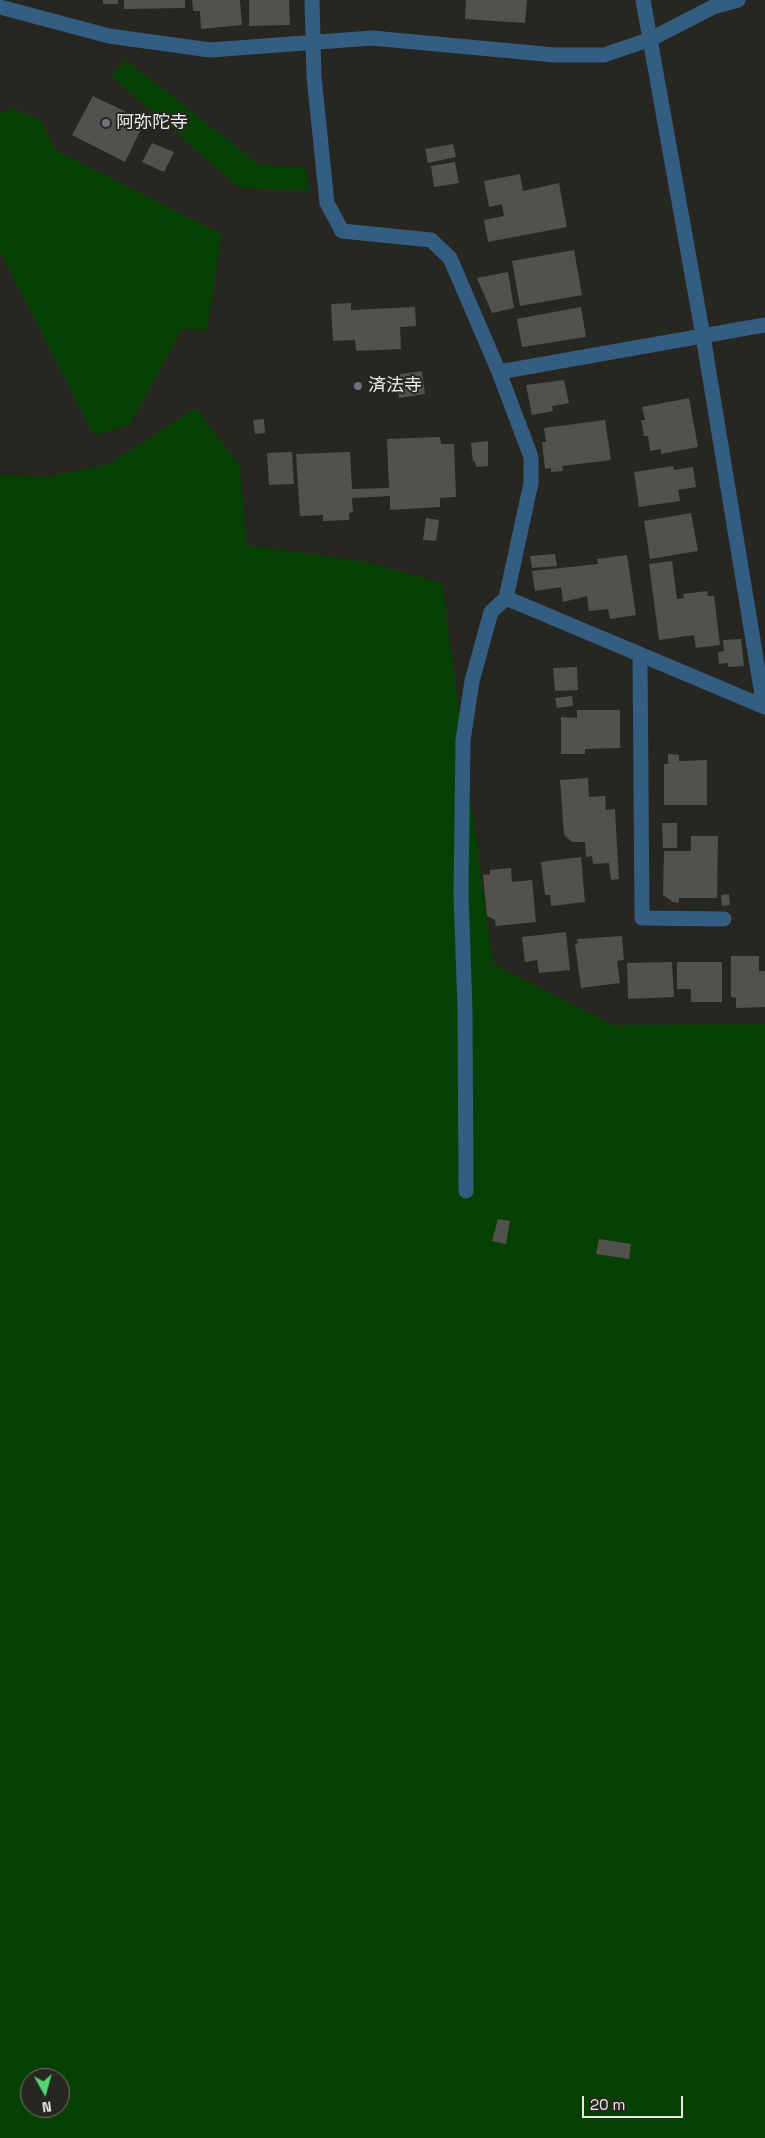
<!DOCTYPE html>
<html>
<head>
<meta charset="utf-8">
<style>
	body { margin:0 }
	#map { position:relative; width:765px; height:2138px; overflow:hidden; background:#282621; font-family:"Space Grotesk",sans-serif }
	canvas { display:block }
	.north { position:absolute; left:20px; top:2068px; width:50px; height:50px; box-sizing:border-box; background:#282621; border:1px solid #767571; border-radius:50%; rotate:173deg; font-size:14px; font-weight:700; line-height:20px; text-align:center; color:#ecebe8 }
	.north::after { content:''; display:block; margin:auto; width:18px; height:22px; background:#50d674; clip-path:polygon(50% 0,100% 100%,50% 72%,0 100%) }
	.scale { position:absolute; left:582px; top:2096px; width:101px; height:22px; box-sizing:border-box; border:2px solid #ecebe8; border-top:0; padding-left:6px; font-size:15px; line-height:18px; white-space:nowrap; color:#ecebe8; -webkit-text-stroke:4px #282621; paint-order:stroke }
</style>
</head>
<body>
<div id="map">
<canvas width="765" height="2138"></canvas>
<div class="north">N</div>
<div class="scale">20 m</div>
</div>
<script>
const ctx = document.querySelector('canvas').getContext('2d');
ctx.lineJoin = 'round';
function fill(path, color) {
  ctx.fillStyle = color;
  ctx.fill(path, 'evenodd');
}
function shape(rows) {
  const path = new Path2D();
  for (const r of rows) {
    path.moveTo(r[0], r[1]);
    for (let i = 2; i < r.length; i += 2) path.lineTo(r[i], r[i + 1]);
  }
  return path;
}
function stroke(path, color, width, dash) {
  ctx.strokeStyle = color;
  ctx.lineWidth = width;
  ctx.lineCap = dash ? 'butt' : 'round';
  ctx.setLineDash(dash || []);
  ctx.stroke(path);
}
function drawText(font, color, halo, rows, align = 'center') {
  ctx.font = font + ' "Space Grotesk","Noto Sans JP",sans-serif';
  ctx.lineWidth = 4;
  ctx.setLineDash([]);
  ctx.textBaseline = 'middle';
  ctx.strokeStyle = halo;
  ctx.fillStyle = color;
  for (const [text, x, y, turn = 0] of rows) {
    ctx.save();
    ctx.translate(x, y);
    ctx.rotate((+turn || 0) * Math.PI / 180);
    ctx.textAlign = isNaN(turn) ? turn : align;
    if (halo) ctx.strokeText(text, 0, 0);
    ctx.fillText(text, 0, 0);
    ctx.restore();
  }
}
const green = shape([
	[126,60,260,165,305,167,310,191,240,188,111,76],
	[13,108,40,120,55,150,222,234,207,330,182,329,130,425,94,435,0,252,0,113],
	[196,408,240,466,246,545,366,562,442,583,493,964,613,1025,765,1024,765,2138,0,2138,0,475,44,477,107,465],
	[30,2078,60,2078,60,2108,30,2108]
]);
const building = shape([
	[103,0,118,0,118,4,103,4],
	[124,0,185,0,185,8,124,9],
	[192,0,240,0,242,25,201,29,200,11,193,11],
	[249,0,289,0,290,25,249,26],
	[466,0,527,0,525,23,465,19],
	[93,96,145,121,125,162,72,135],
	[152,143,174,152,164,172,142,162],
	[453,144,456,157,428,163,425,149],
	[455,162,459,183,434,187,431,166],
	[520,174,523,191,559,183,567,227,488,242,484,220,504,216,502,204,489,207,484,181],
	[574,250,582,295,520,306,512,261],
	[508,272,514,308,492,313,477,278],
	[351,303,351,310,415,307,416,326,400,327,401,349,356,351,355,340,333,341,331,304],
	[581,307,586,337,522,347,517,319],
	[422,371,425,394,399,398,395,375],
	[564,380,569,403,552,406,553,411,532,415,526,385],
	[689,398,698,447,661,454,661,449,650,451,648,436,644,436,641,420,645,420,642,407],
	[264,419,265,433,255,434,253,420],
	[605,420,611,460,562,466,563,471,551,472,551,468,545,469,542,442,546,442,544,428],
	[440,437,441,444,454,444,456,497,440,498,440,507,390,510,390,496,352,498,353,512,349,513,349,520,323,521,323,515,300,516,296,454,350,452,352,489,389,488,387,439],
	[488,441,488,466,476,467,475,461,473,462,471,443],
	[292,452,294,484,269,485,267,453],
	[673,466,674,470,693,467,696,487,678,490,680,501,639,507,634,472],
	[691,513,698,551,650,559,644,521],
	[426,518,439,520,436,541,423,540],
	[555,554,557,566,532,568,530,556],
	[627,555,636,615,610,619,608,609,589,611,587,596,563,602,561,587,535,591,532,571,598,564,597,559],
	[672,561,677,599,684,598,683,594,707,591,708,596,714,596,720,645,696,648,694,635,659,640,649,564],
	[741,639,744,666,728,667,728,663,719,664,718,652,724,651,723,640],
	[577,667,578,690,555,691,553,668],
	[572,696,573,706,557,708,555,698],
	[577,710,620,710,620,748,585,749,585,754,561,754,561,717,577,718],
	[668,754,679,755,679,761,707,760,707,805,664,805,664,764,668,764],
	[588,778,589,797,605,796,606,810,615,809,619,879,611,880,609,863,593,864,592,856,586,857,585,842,572,842,564,835,560,780],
	[662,823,677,823,677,848,663,848],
	[691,836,718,836,717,898,679,898,679,903,673,902,663,895,664,851,691,851],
	[581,857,585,902,551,906,550,895,545,895,541,862],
	[511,868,512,882,532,880,536,922,496,926,495,920,487,916,483,875,490,874,490,870],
	[729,894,730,905,722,906,721,895],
	[566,932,570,970,539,973,537,960,525,962,522,937],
	[622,936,624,960,617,961,620,983,581,988,575,944,578,943,577,939],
	[731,956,759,956,759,971,765,971,765,1007,736,1008,736,998,731,997],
	[672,962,674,997,628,999,627,963],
	[677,962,722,962,722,1002,691,1002,691,989,677,989],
	[498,1219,510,1221,506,1244,492,1241],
	[599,1239,631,1244,629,1259,596,1254]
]);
const street = shape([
	[312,0,314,77,327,203,342,231,431,240,450,258,499,372,531,457,531,483,506,598,491,612,472,681,463,740,461,894,465,1010,466,1191],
	[643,0,703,336,764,707],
	[0,7,109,36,210,50,372,38,555,55,604,55,651,39,713,7,738,0],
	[499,372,765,325],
	[506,598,765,707],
	[640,654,642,918,724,919]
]);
const markers = [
	[106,123,5,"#6b7280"],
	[358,386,5,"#6b7280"]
];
const poiNames = [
	["阿弥陀寺",116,123],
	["済法寺",368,386]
];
fill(green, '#064003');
fill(building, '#53514c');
stroke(street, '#335d81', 15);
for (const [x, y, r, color] of markers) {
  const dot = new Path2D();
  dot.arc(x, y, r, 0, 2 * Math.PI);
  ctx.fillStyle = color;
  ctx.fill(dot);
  stroke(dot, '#282621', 2);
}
drawText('18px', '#ecebe8', '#282621', poiNames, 'left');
</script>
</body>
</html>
